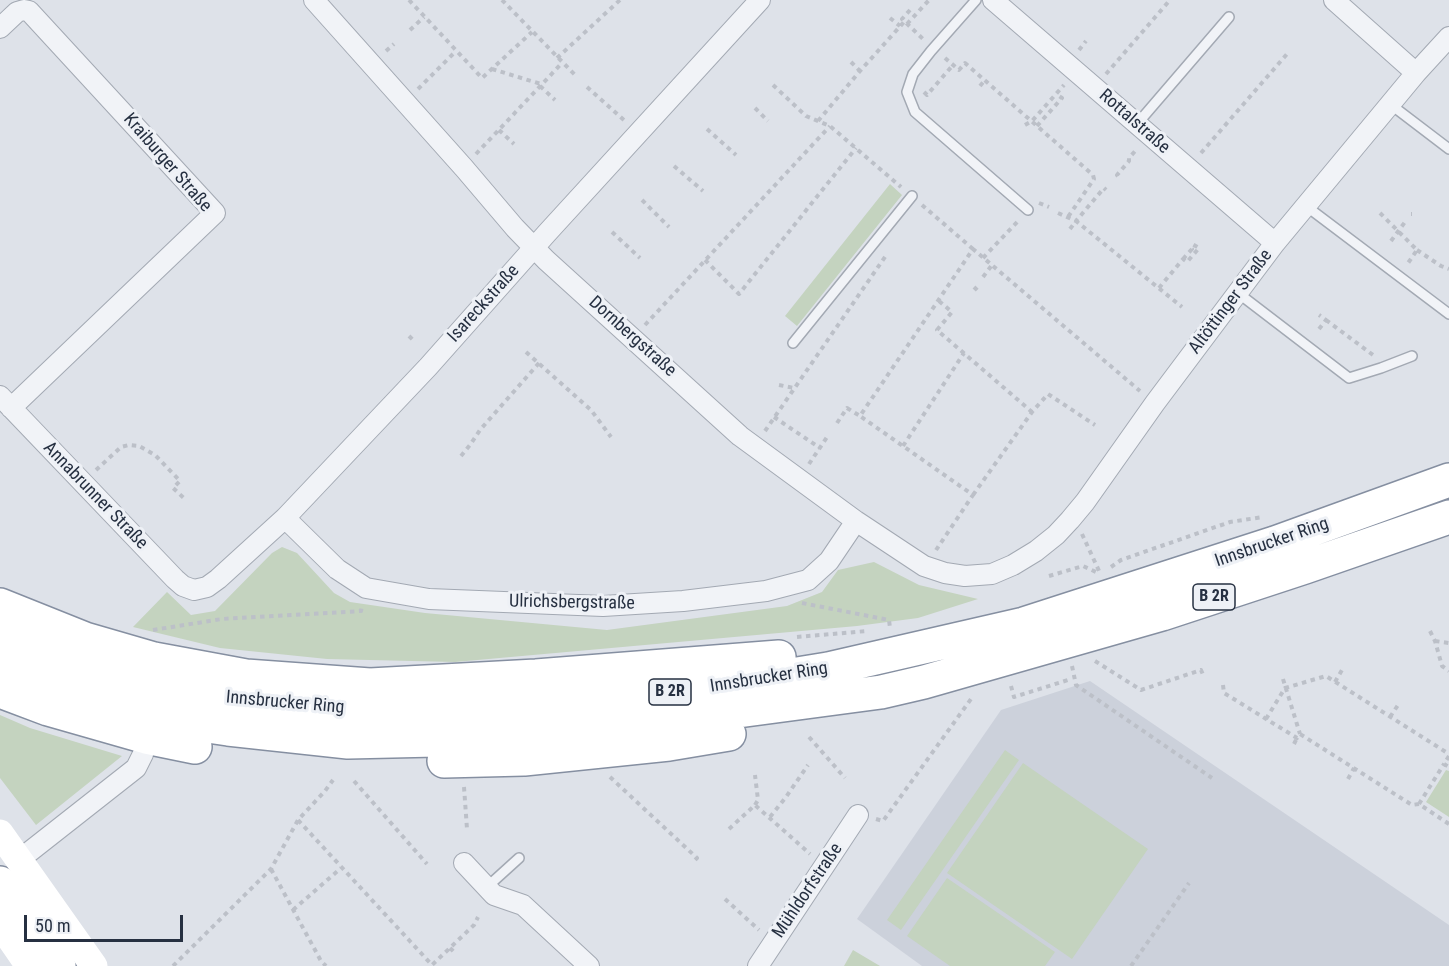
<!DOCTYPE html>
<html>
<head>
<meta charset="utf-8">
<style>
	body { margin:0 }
	#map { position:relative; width:1449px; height:966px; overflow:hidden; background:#dee2e9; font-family:"Roboto Condensed",sans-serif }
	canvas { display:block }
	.scale { position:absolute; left:24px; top:915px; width:159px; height:27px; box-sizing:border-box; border:3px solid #263041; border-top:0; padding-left:8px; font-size:18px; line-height:21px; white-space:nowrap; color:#263041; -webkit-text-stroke:4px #eef1f6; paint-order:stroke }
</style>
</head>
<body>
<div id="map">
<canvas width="1449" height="966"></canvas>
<div class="scale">50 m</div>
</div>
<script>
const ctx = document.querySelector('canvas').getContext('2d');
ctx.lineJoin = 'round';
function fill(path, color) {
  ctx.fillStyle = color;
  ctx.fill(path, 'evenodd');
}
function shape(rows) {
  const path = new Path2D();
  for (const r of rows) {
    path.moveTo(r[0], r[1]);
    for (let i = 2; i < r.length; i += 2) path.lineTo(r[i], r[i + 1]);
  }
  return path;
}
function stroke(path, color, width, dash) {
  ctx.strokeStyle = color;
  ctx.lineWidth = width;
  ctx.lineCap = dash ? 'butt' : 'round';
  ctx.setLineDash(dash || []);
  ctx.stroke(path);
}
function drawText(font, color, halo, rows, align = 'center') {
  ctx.font = font + ' "Roboto Condensed",sans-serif';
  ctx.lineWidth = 6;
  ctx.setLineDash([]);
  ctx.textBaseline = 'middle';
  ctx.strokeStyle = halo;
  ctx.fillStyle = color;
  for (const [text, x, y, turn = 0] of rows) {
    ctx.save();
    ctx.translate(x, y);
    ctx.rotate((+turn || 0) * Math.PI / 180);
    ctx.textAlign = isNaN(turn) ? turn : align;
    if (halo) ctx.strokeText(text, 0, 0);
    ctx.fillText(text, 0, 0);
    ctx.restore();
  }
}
const built = shape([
	[1090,681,1449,925,1449,966,922,966,857,919,1001,710]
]);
const green = shape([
	[890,184,902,195,797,326,785,316],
	[282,547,297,553,334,593,350,602,425,613,607,630,787,606,822,592,838,570,874,562,919,585,978,599,918,618,857,626,455,662,327,659,220,648,133,627,167,592,191,615,215,611,272,553],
	[0,715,30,728,122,756,36,825,0,778],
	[1005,750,1019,760,901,930,887,920],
	[1023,763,1148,849,1072,959,947,873],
	[1446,770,1449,771,1449,817,1426,802],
	[947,878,1055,952,1045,966,950,966,907,936],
	[853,950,880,966,844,966]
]);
const path = shape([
	[409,0,482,78,532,32],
	[502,0,576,76],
	[910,10,902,19,923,39],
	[890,18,900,26],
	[907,24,929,0],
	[410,30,424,17],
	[1079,50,1086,41],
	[386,51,394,44],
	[557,58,620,0],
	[945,58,959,70,965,63,1093,175,1094,179,1068,217],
	[851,62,860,71],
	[492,69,541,84],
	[1106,74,1170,0],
	[773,85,806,116,830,126,901,187],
	[540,86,555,100],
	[980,86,985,80],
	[587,87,625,121],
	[418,89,456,51],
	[924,92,927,95,953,65],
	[755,108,768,121],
	[818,121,860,71,904,22],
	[1025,125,1032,121,1064,85],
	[1037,126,1062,98,1056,94],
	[707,129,736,155],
	[499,130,514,144],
	[1201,153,1287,54],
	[476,154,562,63],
	[674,166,703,191],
	[1118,176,1117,175,1129,161,1129,158,1137,149],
	[642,200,669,227],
	[1039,203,1049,207],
	[922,205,973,249],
	[1058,213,1076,221,1104,188,1106,190],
	[1380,213,1417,250,1406,266],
	[1411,214,1412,214],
	[1070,229,1076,221,1182,307],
	[612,232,640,258],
	[1391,241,1405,222],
	[1417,250,1441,266,1449,269],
	[983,258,1020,219],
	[1183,259,1192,249,1189,247],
	[705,260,739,294,856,148],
	[983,277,992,265],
	[974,287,978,291],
	[1159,288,1183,259,1187,262,1199,248,1192,244],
	[939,301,952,312,937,330,1032,412],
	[1326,320,1373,355],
	[645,325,830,126],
	[1319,329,1326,320,1319,315],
	[409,336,414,341],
	[526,352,591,410,611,437],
	[779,385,794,388],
	[774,417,820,448],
	[837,423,847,408,860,416],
	[765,431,887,254],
	[903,446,964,353],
	[461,456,470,445,480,430,539,363],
	[809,464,827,437],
	[96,470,121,447,129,445,139,446,155,455,180,481,173,488,186,500],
	[973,495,1032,412,1048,394,1095,425],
	[1082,534,1100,573],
	[936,550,973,495,860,416,973,249,1140,391],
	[1111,567,1121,560,1230,522,1263,517],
	[1049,576,1083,566,1096,572],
	[802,603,889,620,890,628],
	[153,630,222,619,361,611,362,606],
	[1430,631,1435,641,1442,666,1449,671],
	[797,637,867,631],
	[1435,641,1449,643],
	[1095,661,1141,690,1201,670,1204,677],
	[1072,666,1076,685,1212,778],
	[1283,679,1300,734],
	[1335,682,1342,670],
	[1223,685,1224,693,1297,738,1300,734,1412,805,1419,804,1449,824],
	[1011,686,1014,697,1068,680],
	[1390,717,1398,705],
	[1266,719,1285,688,1326,676,1449,754],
	[809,737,845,778],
	[1294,744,1297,738],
	[1449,756,1444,764,1449,767],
	[610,777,697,858,692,863],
	[1348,779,1354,768],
	[354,781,427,864],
	[464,787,467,829],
	[1419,804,1444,764],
	[755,805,758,800,755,775],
	[770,817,786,797,808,765],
	[876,819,883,821,971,699],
	[298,820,432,965,474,925,478,917],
	[729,829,755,805,810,854],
	[271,869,321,961,326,966],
	[725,899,759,930],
	[293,910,341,868],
	[450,948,456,954],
	[173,966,271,869,298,820,325,791,333,780],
	[1131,966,1189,883]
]);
const lane = shape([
	[976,0,931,51,913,74,907,92,915,112,1028,210],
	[1390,104,1449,149],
	[1137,124,1229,17],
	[1306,206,1449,314],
	[1238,293,1349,378,1381,368,1412,356],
	[793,343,912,196],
	[487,887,519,858]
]);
const street = shape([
	[314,0,464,168,515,228,546,260,740,436,856,521,924,566,945,573,965,576,992,574,1013,565,1036,551,1056,535,1070,520,1085,502,1155,403,1275,243,1416,73,1449,37],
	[993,0,1275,243],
	[1334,0,1416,73],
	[0,28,17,12,24,10,29,11,215,213,11,408],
	[0,396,175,579,183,586,194,590,207,587,218,579,285,518,428,367,547,233,760,0],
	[285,518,337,569,366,588,429,599,603,606,683,601,766,591,808,580,829,561,856,521],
	[19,860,136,768,143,754,146,737],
	[464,863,494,895,523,905,589,966],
	[758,966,858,815]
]);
const secondary = shape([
	[0,833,94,966],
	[0,924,29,966]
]);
const highway = shape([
	[0,605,85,639,154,659,246,676,370,685,536,676,779,657],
	[0,631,34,646,86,665,155,685,239,702,371,711,428,711,569,703,736,684,828,669,1024,624,1275,543,1449,480],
	[0,662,40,679,121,706,187,723,228,729,348,742,436,740,618,727,881,692,924,682,1162,614,1305,567,1449,517],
	[0,691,48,709,146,737,195,747],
	[444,761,524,759,669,744,729,734],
	[0,883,59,966]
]);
const shields = [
	[1214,597,42],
	[670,692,42]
];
const shieldNames = [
	["B 2R",1214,597],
	["B 2R",670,692]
];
const streetNames = [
	["Rottalstraße",1134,122,41],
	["Kraiburger Straße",167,163,49],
	["Altöttinger Straße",1231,302,-53],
	["Isareckstraße",484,304,-48],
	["Dornbergstraße",632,337,42],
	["Annabrunner Straße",95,496,46],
	["Innsbrucker Ring",1272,543,-19],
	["Ulrichsbergstraße",572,603,1],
	["Innsbrucker Ring",769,678,-9],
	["Innsbrucker Ring",285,703,5],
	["Mühldorfstraße",808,891,-56]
];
fill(built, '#ccd1db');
fill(green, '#c4d3bf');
stroke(lane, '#a3a9b3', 12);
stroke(street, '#a3a9b3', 22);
stroke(highway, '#858fa1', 36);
stroke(path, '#bcc0c8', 4, [4.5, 4.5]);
stroke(lane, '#f1f3f7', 9);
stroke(street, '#f1f3f7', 20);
stroke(secondary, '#fff', 27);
stroke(highway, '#fff', 33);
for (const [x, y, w] of shields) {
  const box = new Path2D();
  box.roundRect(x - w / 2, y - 13, w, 26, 4.5);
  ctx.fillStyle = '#eef1f6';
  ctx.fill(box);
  stroke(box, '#263041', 1.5);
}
drawText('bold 16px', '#263041', null, shieldNames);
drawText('18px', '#263041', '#eef1f6', streetNames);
</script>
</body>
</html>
